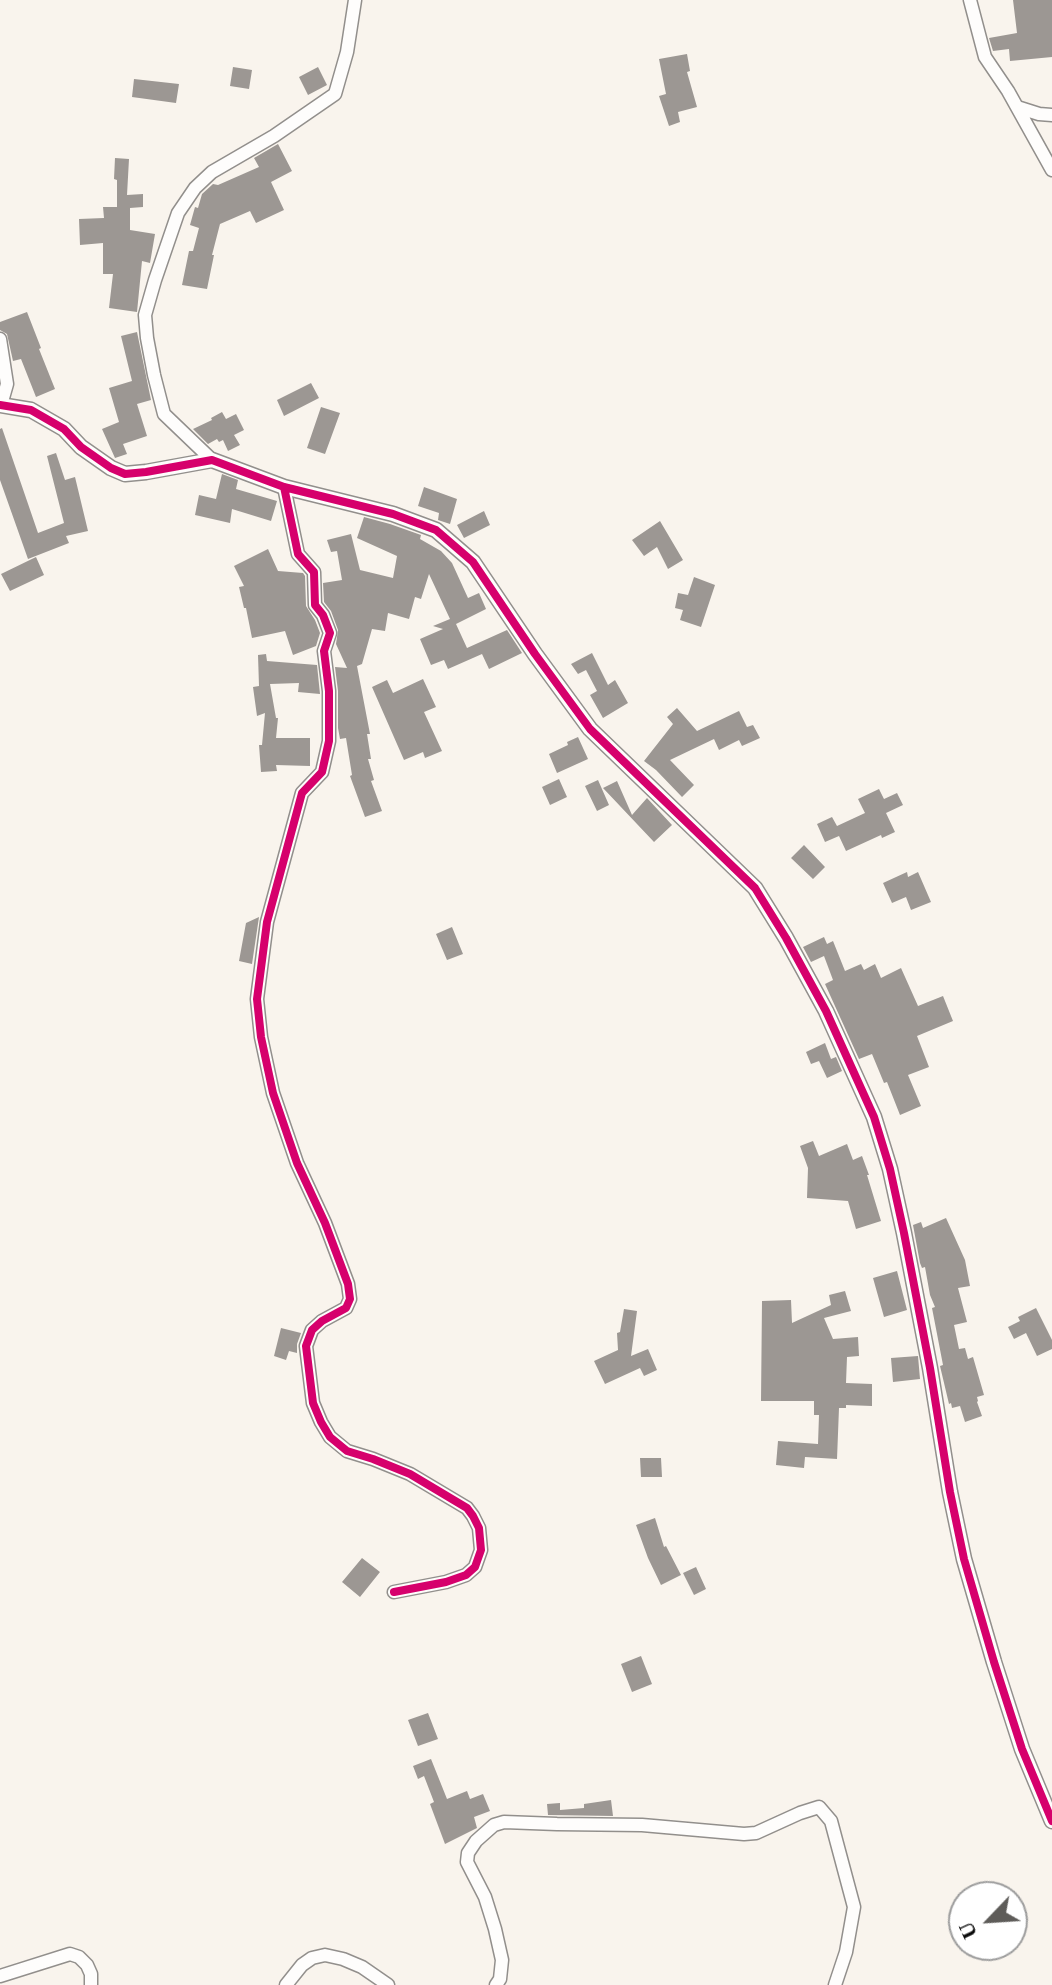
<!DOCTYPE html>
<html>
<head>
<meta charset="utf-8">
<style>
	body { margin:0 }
	#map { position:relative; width:1052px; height:1985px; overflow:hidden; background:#f9f4ed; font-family:"Times New Roman",serif }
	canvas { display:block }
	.north { position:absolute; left:948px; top:1881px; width:80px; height:80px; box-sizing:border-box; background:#fff; border:2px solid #9d9d9d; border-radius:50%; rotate:245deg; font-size:22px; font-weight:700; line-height:32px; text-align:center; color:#0a0a0a }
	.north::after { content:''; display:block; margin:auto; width:28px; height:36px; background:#5e5c59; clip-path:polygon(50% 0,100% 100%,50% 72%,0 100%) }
</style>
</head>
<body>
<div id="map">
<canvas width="1052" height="1985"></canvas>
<div class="north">U</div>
</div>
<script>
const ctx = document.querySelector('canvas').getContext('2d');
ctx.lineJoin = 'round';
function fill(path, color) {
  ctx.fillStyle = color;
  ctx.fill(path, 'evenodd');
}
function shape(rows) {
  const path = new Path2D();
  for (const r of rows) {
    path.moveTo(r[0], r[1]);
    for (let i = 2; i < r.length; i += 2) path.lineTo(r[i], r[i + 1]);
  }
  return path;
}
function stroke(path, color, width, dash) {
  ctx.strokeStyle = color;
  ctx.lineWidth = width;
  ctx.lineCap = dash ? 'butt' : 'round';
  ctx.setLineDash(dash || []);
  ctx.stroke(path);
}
const building = shape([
	[1013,0,1052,0,1052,57,1010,61,1009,49,993,51,989,38,1017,33],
	[687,54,690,71,687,72,697,107,678,112,680,122,669,126,659,96,666,94,659,59],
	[233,67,252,70,249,89,230,86],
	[318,67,327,85,308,95,299,77],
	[134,79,179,84,176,103,132,97],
	[278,144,292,171,271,182,284,210,256,223,250,211,220,224,212,255,214,255,207,289,182,285,189,251,193,251,199,228,190,225,195,207,198,208,202,194,213,184,218,185,259,167,254,158],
	[115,158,129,159,127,195,143,194,143,207,130,208,130,230,155,234,150,263,142,261,137,312,109,308,113,274,103,274,103,243,80,245,79,219,104,218,103,207,117,207,117,180,114,179],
	[27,312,41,348,39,349,55,389,36,397,21,359,13,361,7,334,0,330,0,322],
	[137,332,151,400,137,404,147,436,123,444,127,454,115,458,102,429,119,422,109,388,132,381,121,336],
	[311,383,319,398,284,416,277,400],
	[321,407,340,413,325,454,307,448],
	[222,412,226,419,236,414,244,430,234,435,240,445,228,451,223,440,219,442,217,439,208,444,193,429,212,420,211,418],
	[2,428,38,533,64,523,47,456,56,453,65,480,75,477,88,531,66,536,69,543,28,559,0,480,0,429],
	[222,474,238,480,236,489,277,501,271,521,232,509,230,523,195,515,199,495,216,499],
	[424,487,457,499,450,524,438,520,439,513,418,506],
	[484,511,490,525,464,538,457,525],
	[364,517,390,524,421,535,420,539,441,551,452,563,468,598,479,593,486,609,456,624,467,648,507,630,522,653,489,669,482,654,448,669,444,660,431,665,420,639,443,629,433,626,450,619,429,574,421,599,415,597,409,619,388,613,385,631,372,629,362,664,357,666,370,734,367,734,371,759,368,759,374,780,371,781,382,811,365,817,350,776,352,775,346,738,340,739,338,728,338,691,335,667,347,668,336,644,338,630,331,611,324,602,323,583,342,580,337,551,331,552,327,540,351,534,360,570,393,578,397,556,357,538],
	[660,521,683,560,668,569,657,547,644,556,632,540],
	[268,549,278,571,303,573,305,576,306,606,315,620,320,633,316,646,293,655,285,631,252,638,246,608,244,608,239,587,244,586,234,566],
	[36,557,44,575,10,591,1,574],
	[694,577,715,585,701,627,680,620,683,610,675,608,678,593,688,595],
	[592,653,608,685,615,680,628,703,603,718,590,695,597,691,586,670,578,674,571,664],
	[266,654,267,661,317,665,320,694,298,692,299,683,270,684,276,718,278,718,276,738,310,738,310,766,276,765,277,771,261,772,259,745,262,745,265,713,257,716,253,687,259,686,258,655],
	[423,679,436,707,424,712,442,751,425,758,423,752,404,760,372,687,387,680,393,693],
	[677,708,697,731,739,711,747,727,753,725,760,738,742,746,739,740,719,750,714,739,670,760,694,785,682,797,656,770,644,761,673,724,667,717],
	[578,737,588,759,557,773,549,754,568,745,567,742],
	[559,779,567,797,550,805,542,787],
	[598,780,609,805,597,811,585,786],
	[617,781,632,815,647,798,672,825,654,842,603,788],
	[879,789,884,799,897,793,903,805,886,813,895,832,882,838,881,835,846,851,839,836,825,842,817,824,832,817,837,826,865,813,858,799],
	[804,845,825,867,813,879,791,858],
	[907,872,908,877,918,872,931,902,911,910,906,897,892,903,883,883],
	[259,917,252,964,239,961,246,923],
	[452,927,463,954,447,960,436,934],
	[824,937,827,944,833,941,845,971,861,964,864,970,875,964,881,978,901,968,918,1006,943,996,953,1021,917,1036,929,1067,908,1075,921,1106,900,1115,887,1082,884,1083,872,1054,859,1059,825,984,833,980,824,956,811,962,803,947],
	[825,1043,831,1059,836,1057,842,1071,827,1078,819,1061,811,1064,806,1052],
	[813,1141,819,1156,847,1144,853,1160,862,1156,869,1175,867,1175,881,1221,856,1229,848,1201,807,1198,808,1168,800,1146],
	[946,1218,965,1260,970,1286,958,1288,967,1322,954,1325,959,1349,965,1348,968,1359,973,1357,984,1395,977,1397,978,1401,977,1402,982,1416,965,1422,960,1406,952,1408,951,1403,949,1404,940,1366,943,1365,932,1308,935,1307,930,1295,925,1267,922,1268,920,1263,913,1225,921,1222,923,1228],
	[897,1271,907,1310,884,1317,873,1278],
	[845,1291,851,1311,824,1318,833,1339,858,1337,859,1356,847,1357,846,1383,872,1384,872,1406,846,1405,846,1408,839,1408,837,1459,805,1457,804,1468,776,1465,778,1441,818,1444,819,1415,814,1415,814,1401,761,1401,762,1301,791,1300,792,1323,831,1305,829,1295],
	[1036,1308,1052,1340,1052,1349,1037,1356,1026,1333,1014,1339,1008,1327,1020,1321,1018,1317],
	[624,1309,637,1311,631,1356,648,1349,657,1370,644,1376,640,1368,605,1384,594,1361,618,1350,617,1333,620,1332],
	[281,1328,301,1333,297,1344,297,1353,289,1351,286,1360,274,1356],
	[918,1356,920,1379,893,1382,891,1358],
	[640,1458,661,1458,662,1477,641,1477],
	[655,1518,664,1547,666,1546,681,1575,661,1585,648,1558,636,1525],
	[362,1558,380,1572,360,1597,342,1582],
	[696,1567,706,1589,694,1595,683,1573],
	[641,1656,652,1684,632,1692,621,1664],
	[428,1713,438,1739,418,1746,408,1720],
	[431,1759,447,1799,467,1791,470,1799,483,1794,490,1811,474,1817,477,1828,445,1844,430,1804,434,1802,424,1776,418,1779,413,1766],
	[611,1800,613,1816,548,1815,547,1804,560,1803,560,1810,584,1808,584,1804]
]);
const minor = shape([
	[970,0,985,57,1008,91,1052,170],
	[1017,107,1039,114,1052,115],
	[0,339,7,384,1,405],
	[212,460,164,414,154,375,147,338,145,315,155,280,178,213,195,188,212,172,274,136,335,94,347,52,355,0],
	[284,487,298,554,314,572,315,605,323,615,330,633,324,651,329,691,329,741,322,772,302,793,267,922,257,999,261,1037,273,1093,297,1163,325,1223,348,1284,350,1299,346,1308,322,1321,312,1330,306,1346,313,1403,321,1422,330,1437,347,1451,373,1459,410,1474,467,1508,473,1516,479,1528,481,1550,475,1567,466,1575,446,1582,394,1592],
	[0,1976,70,1954,79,1957,87,1965,91,1974,91,1985],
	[286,1985,302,1965,312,1958,325,1955,343,1959,362,1967,388,1985],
	[496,1985,500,1979,502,1960,495,1929,485,1897,467,1862,468,1853,476,1841,494,1825,504,1822,557,1824,642,1825,744,1834,756,1833,800,1813,819,1807,831,1821,854,1907,846,1952,835,1985]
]);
const tertiary = shape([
	[0,405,31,410,64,429,81,447,111,468,125,474,146,472,212,460,284,487,393,514,436,530,473,562,535,654,590,729,755,888,786,938,826,1011,874,1117,890,1169,904,1233,930,1368,950,1492,964,1559,994,1662,1022,1749,1052,1821]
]);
const cycleway = shape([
	[0,405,31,410,64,429,81,447,111,468,125,474,146,472,212,460,284,487,393,514,436,530,473,562,535,654,590,729,755,888,786,938,826,1011,874,1117,890,1169,904,1233,930,1368,950,1492,964,1559,994,1662,1022,1749,1052,1821],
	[284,487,298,554,314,572,315,605,323,615,330,633,324,651,329,691,329,741,322,772,302,793,267,922,257,999,261,1037,273,1093,297,1163,325,1223,348,1284,350,1299,346,1308,322,1321,312,1330,306,1346,313,1403,321,1422,330,1437,347,1451,373,1459,410,1474,467,1508,473,1516,479,1528,481,1550,475,1567,466,1575,446,1582,394,1592]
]);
fill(building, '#9c9793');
stroke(minor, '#928f8c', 15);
stroke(tertiary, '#928f8c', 17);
stroke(minor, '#fefdfc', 12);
stroke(tertiary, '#fefdfc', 14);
stroke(cycleway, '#d6006c', 8);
</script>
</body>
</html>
